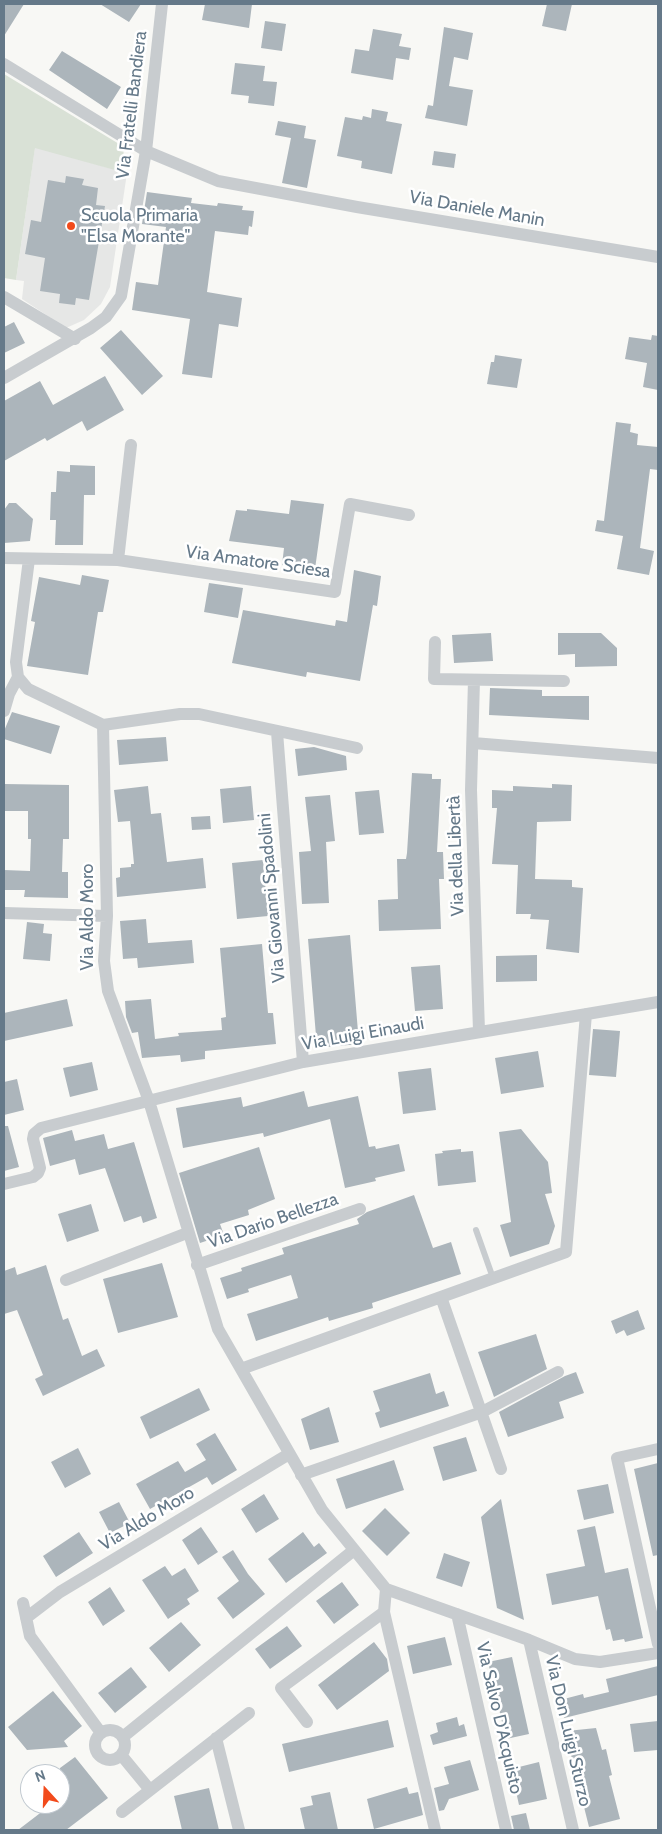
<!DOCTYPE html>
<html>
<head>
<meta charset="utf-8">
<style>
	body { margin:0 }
	#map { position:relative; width:662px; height:1834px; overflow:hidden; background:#f8f8f5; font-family:Cabin,sans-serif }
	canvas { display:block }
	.frame { position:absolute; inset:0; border:5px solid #657989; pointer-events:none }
	.north { position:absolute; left:20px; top:1764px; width:50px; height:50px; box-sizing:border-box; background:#fff; border:1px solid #c1c9d0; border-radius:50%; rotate:340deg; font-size:14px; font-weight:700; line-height:20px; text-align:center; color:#657989 }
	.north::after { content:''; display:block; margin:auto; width:18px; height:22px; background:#f24b1c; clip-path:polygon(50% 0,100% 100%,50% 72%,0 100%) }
</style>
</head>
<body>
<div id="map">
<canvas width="662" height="1834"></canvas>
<div class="frame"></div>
<div class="north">N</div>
</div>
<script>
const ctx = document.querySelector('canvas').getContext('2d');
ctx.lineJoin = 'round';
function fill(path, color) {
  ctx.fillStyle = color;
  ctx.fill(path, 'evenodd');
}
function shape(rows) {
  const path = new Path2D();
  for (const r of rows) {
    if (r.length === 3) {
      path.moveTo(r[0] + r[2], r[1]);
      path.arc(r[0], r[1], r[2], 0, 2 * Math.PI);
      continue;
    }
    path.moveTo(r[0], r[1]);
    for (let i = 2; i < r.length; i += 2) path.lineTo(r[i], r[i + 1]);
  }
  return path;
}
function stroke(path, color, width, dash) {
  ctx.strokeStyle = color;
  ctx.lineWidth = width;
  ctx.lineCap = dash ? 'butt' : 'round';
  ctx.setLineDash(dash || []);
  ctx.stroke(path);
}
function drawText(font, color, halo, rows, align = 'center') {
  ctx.font = font + ' Cabin,sans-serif';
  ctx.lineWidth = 5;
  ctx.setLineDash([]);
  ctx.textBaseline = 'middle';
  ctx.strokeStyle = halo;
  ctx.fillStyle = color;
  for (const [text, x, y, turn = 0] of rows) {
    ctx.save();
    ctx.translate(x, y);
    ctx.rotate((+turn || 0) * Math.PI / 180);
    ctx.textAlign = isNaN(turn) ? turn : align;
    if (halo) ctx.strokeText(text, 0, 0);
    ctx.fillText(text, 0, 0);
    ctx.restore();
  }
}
const built = shape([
	[35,147,127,173,110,287,101,304,84,320,66,328,22,299,24,281,16,280]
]);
const green = shape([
	[4,74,124,147,122,172,35,148,16,280,4,278]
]);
const building = shape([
	[4,4,24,4,4,36],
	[100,4,141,4,129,22],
	[205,4,252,4,249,28,202,20],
	[547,4,572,4,566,31,542,26],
	[265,21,286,24,282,51,261,48],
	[444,27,473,33,468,60,454,57,449,86,473,90,467,126,425,118,428,105,433,106],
	[373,29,402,34,399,46,411,48,409,60,396,58,393,80,351,73,355,49,369,51],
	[62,51,121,87,107,109,49,70],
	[235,63,265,66,263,81,277,82,274,106,248,103,249,96,231,94],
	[372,109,388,112,386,121,402,124,392,174,361,168,362,161,337,156,345,117,362,120,363,116,371,118],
	[278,121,306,126,304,138,316,140,307,188,282,183,291,138,275,135],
	[434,151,456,154,454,168,432,165],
	[66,176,84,179,82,185,98,188,96,205,105,206,89,300,76,298,75,305,59,303,60,294,40,291,45,258,25,254,31,220,41,222,48,180,65,183],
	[147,192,192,198,191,203,217,206,218,203,243,206,242,210,254,211,252,227,249,226,248,235,215,231,207,292,242,298,238,327,219,324,212,378,182,374,190,319,132,310,136,282,158,285,166,227,142,224],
	[14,322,25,343,4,353,4,327],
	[121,330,163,376,142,395,100,348],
	[652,335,658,336,658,390,643,387,647,363,625,359,629,337,651,340],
	[495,355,522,359,517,388,487,384,491,362,494,362],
	[105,376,124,410,87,431,82,421,47,441,45,438,4,461,4,401,40,381,53,405],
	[616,422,631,424,630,432,638,434,637,445,658,447,658,470,650,469,640,548,654,551,649,575,617,569,623,536,595,531,597,520,604,521],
	[70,465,95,466,95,495,84,495,83,545,55,545,56,520,50,520,51,492,56,492,57,471,70,472],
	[291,500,324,504,315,569,282,565,284,548,229,541,236,510,247,511,247,509,289,514],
	[9,503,16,503,33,519,30,541,4,543,4,510],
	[354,570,381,576,377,606,373,605,360,681,307,672,306,677,232,663,243,610,335,626,336,620,347,622],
	[82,575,109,580,103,612,98,612,88,675,27,666,35,622,31,621,39,577,80,585],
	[209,583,243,588,238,618,204,612],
	[491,633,493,661,454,663,452,635],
	[558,633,601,633,617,648,617,666,575,667,575,654,558,655],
	[490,688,542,690,542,696,589,696,589,720,489,715],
	[12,712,60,726,51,754,4,739,4,731],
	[166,737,168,761,119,765,117,740],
	[314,747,346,756,347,770,298,776,295,749],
	[412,773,432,774,432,779,441,779,437,852,443,852,444,879,439,879,441,929,379,931,378,900,398,899,397,859,406,859,407,853],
	[4,784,69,785,69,839,63,839,62,872,68,872,68,898,24,897,25,890,4,890,4,870,30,871,31,839,28,839,28,811,4,811],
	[552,784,572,785,571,821,537,822,535,879,572,880,572,887,583,888,579,953,546,949,549,920,530,919,531,914,516,914,518,865,492,864,497,808,492,808,492,790,513,791,513,786,552,788],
	[148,786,151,814,161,813,167,862,203,858,206,888,117,897,116,878,120,877,120,868,131,867,131,864,134,864,130,821,118,822,114,790],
	[251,786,254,820,223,823,220,789],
	[379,790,384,833,359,835,355,792],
	[330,795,335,841,326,842,329,903,302,904,299,852,311,851,305,797],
	[210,816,211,829,192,830,191,817],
	[263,860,268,916,237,919,232,863],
	[146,919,148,943,192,940,194,963,138,968,137,958,123,959,120,921],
	[27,922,44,924,43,933,52,934,50,961,23,959],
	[350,935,359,1044,317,1048,308,939],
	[262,944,268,1013,273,1013,276,1044,205,1051,205,1059,181,1062,180,1055,142,1058,138,1032,132,1033,126,1017,125,1001,151,999,155,1039,179,1036,178,1033,222,1030,221,1018,226,1017,220,948],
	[537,955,537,981,496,982,496,956],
	[440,965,443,1009,415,1011,411,967],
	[67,999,73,1026,4,1041,4,1013],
	[593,1029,620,1031,616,1077,589,1075],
	[538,1051,544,1087,501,1094,495,1058],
	[92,1062,98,1090,70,1097,63,1068],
	[431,1068,436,1110,403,1114,398,1072],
	[17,1079,24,1110,4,1115,4,1082],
	[304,1091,308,1107,358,1096,369,1147,375,1146,376,1149,399,1144,405,1171,375,1178,376,1181,345,1188,330,1119,264,1137,263,1133,183,1148,176,1108,241,1097,243,1107],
	[4,1126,8,1126,19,1167,4,1171],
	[521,1129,548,1162,552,1193,545,1194,555,1226,549,1244,510,1257,500,1225,511,1222,499,1132],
	[72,1130,75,1141,104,1134,108,1149,134,1142,157,1218,143,1223,141,1216,124,1222,105,1168,79,1175,75,1159,50,1166,43,1138],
	[259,1147,275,1199,248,1210,249,1215,220,1224,224,1235,200,1243,179,1173],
	[461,1149,461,1152,473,1151,476,1182,438,1186,435,1154,443,1153,442,1151],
	[414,1195,433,1248,451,1242,461,1274,372,1303,373,1308,329,1321,328,1317,256,1341,247,1314,298,1298,291,1275,248,1289,249,1292,227,1299,220,1278,242,1271,241,1268,284,1254,282,1248,359,1224,357,1219,367,1212],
	[91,1204,99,1231,67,1242,58,1214],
	[162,1263,178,1317,118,1333,103,1279],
	[46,1265,63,1320,68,1318,82,1356,97,1349,105,1366,43,1396,35,1379,43,1375,17,1310,4,1314,4,1271,15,1267,17,1275],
	[638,1310,645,1329,627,1336,624,1330,616,1334,611,1321],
	[536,1334,547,1369,494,1397,478,1352],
	[576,1372,584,1393,559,1402,564,1418,508,1437,499,1412,565,1376],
	[430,1373,436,1394,444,1391,449,1406,380,1428,375,1413,380,1411,373,1391],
	[199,1388,210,1410,150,1439,140,1417],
	[329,1407,339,1442,310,1450,301,1419],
	[215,1433,237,1470,212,1485,207,1477,150,1509,136,1484,178,1461,185,1472,206,1460,196,1444],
	[466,1437,477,1471,443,1481,433,1447],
	[78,1448,91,1474,65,1488,51,1462],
	[394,1460,404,1490,346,1509,336,1479],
	[658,1463,658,1555,653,1556,634,1469],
	[608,1484,614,1513,584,1520,577,1490],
	[264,1494,279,1519,256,1533,241,1509],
	[501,1499,524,1620,497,1608,481,1517],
	[119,1502,130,1523,110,1533,99,1512],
	[385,1508,410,1533,387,1556,362,1531],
	[595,1526,605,1573,628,1568,643,1638,625,1642,624,1639,613,1641,610,1629,606,1630,598,1596,552,1605,546,1574,585,1566,577,1530],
	[201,1527,218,1552,198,1565,182,1540],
	[79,1532,93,1553,56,1577,43,1556],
	[303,1532,314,1547,319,1543,327,1553,286,1583,268,1559],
	[233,1550,248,1574,265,1594,233,1619,217,1598,239,1581,222,1557],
	[444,1553,470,1562,462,1587,436,1578],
	[165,1566,172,1576,185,1568,199,1591,187,1599,190,1604,168,1619,142,1580],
	[342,1582,359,1605,334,1624,316,1601],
	[110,1587,125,1611,103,1626,88,1602],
	[181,1622,201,1645,169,1672,149,1648],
	[287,1626,302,1646,270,1669,255,1649],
	[445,1637,452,1665,413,1674,407,1646],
	[374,1642,387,1659,389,1671,337,1710,318,1685],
	[512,1657,529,1734,506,1739,488,1662],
	[658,1666,658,1695,564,1718,560,1700,583,1694,584,1698,609,1692,606,1679],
	[131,1667,147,1687,115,1713,98,1693],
	[53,1691,82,1726,64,1741,68,1747,27,1750,8,1727],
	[457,1717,459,1726,464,1724,467,1736,433,1745,430,1735,438,1732,436,1723],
	[388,1720,394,1747,289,1772,282,1744],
	[658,1721,658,1750,634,1752,630,1724],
	[596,1728,602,1750,606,1749,612,1775,609,1776,620,1819,589,1827,578,1783,576,1783,567,1731],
	[75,1757,108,1798,66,1830,18,1830,52,1804,60,1804,60,1768],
	[470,1760,479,1790,449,1799,444,1810,439,1811,434,1788,449,1784,444,1767],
	[539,1762,547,1799,519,1805,511,1769],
	[407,1787,409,1794,418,1792,423,1815,374,1829,367,1799],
	[209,1788,219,1830,182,1830,174,1796],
	[330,1792,338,1830,305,1830,300,1808,313,1805,311,1796],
	[526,1813,530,1830,514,1830,511,1816]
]);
const lane = shape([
	[476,1230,493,1278]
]);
const street = shape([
	[4,64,146,151,218,181,357,207,658,257],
	[4,297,75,339],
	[4,378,91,328,106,317,121,296,146,151,162,4],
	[4,558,118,560,335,592,350,504,409,515],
	[118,560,131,445],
	[435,642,434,679,564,681],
	[18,677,28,689,103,725],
	[474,680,471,790,479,1031],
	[4,711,9,694,18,677,16,662,29,559],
	[103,725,107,916,104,961,108,991,149,1101,218,1329,322,1510,386,1589,529,1640,575,1659,600,1662,658,1653],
	[103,725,180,714,199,714,357,748],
	[277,732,303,1062],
	[473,743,658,758],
	[4,913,107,916],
	[4,1184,33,1177,38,1173,40,1168,33,1139,34,1134,41,1128,303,1062,658,1002],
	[197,1265,360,1209],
	[66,1280,187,1233],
	[441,1297,501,1469],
	[241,1369,566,1252,586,1014],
	[658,1449,617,1458,658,1644],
	[301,1475,482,1412,558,1372],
	[23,1603,30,1636,101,1733],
	[384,1612,435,1830],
	[457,1614,506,1830],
	[26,1618,60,1592,289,1454],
	[529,1640,573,1830],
	[307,1722,281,1688,384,1612,386,1589],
	[110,1745,15],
	[124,1736,354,1550],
	[216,1738,239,1830],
	[122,1756,150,1790],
	[122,1812,249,1713]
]);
const markers = [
	[71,226,5,"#f24b1c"]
];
const streetNames = [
	["Via Fratelli Bandiera",132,105,-83],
	["Via Daniele Manin",477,209,10],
	["Via Amatore Sciesa",258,562,8],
	["Via della Libertà",456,856,-92],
	["Via Giovanni Spadolini",272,898,-95],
	["Via Aldo Moro",88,917,-90],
	["Via Luigi Einaudi",363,1034,-10],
	["Via Dario Bellezza",273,1221,-19],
	["Via Aldo Moro",147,1519,-31],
	["Via Salvo D'Acquisto",499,1718,77],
	["Via Don Luigi Sturzo",568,1731,77]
];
const poiNames = [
	["Scuola Primaria",81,216],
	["\"Elsa Morante\"",81,237]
];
fill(built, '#e6e7e6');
fill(green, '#d9e1d6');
fill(building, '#acb5bb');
stroke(lane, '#c8cccf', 6);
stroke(street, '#c8cccf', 12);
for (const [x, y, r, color] of markers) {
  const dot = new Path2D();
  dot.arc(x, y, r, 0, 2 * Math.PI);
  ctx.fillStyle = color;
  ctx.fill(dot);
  stroke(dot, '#fff', 2);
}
drawText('18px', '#657989', '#fff', streetNames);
drawText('18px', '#657989', '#fff', poiNames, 'left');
</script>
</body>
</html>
